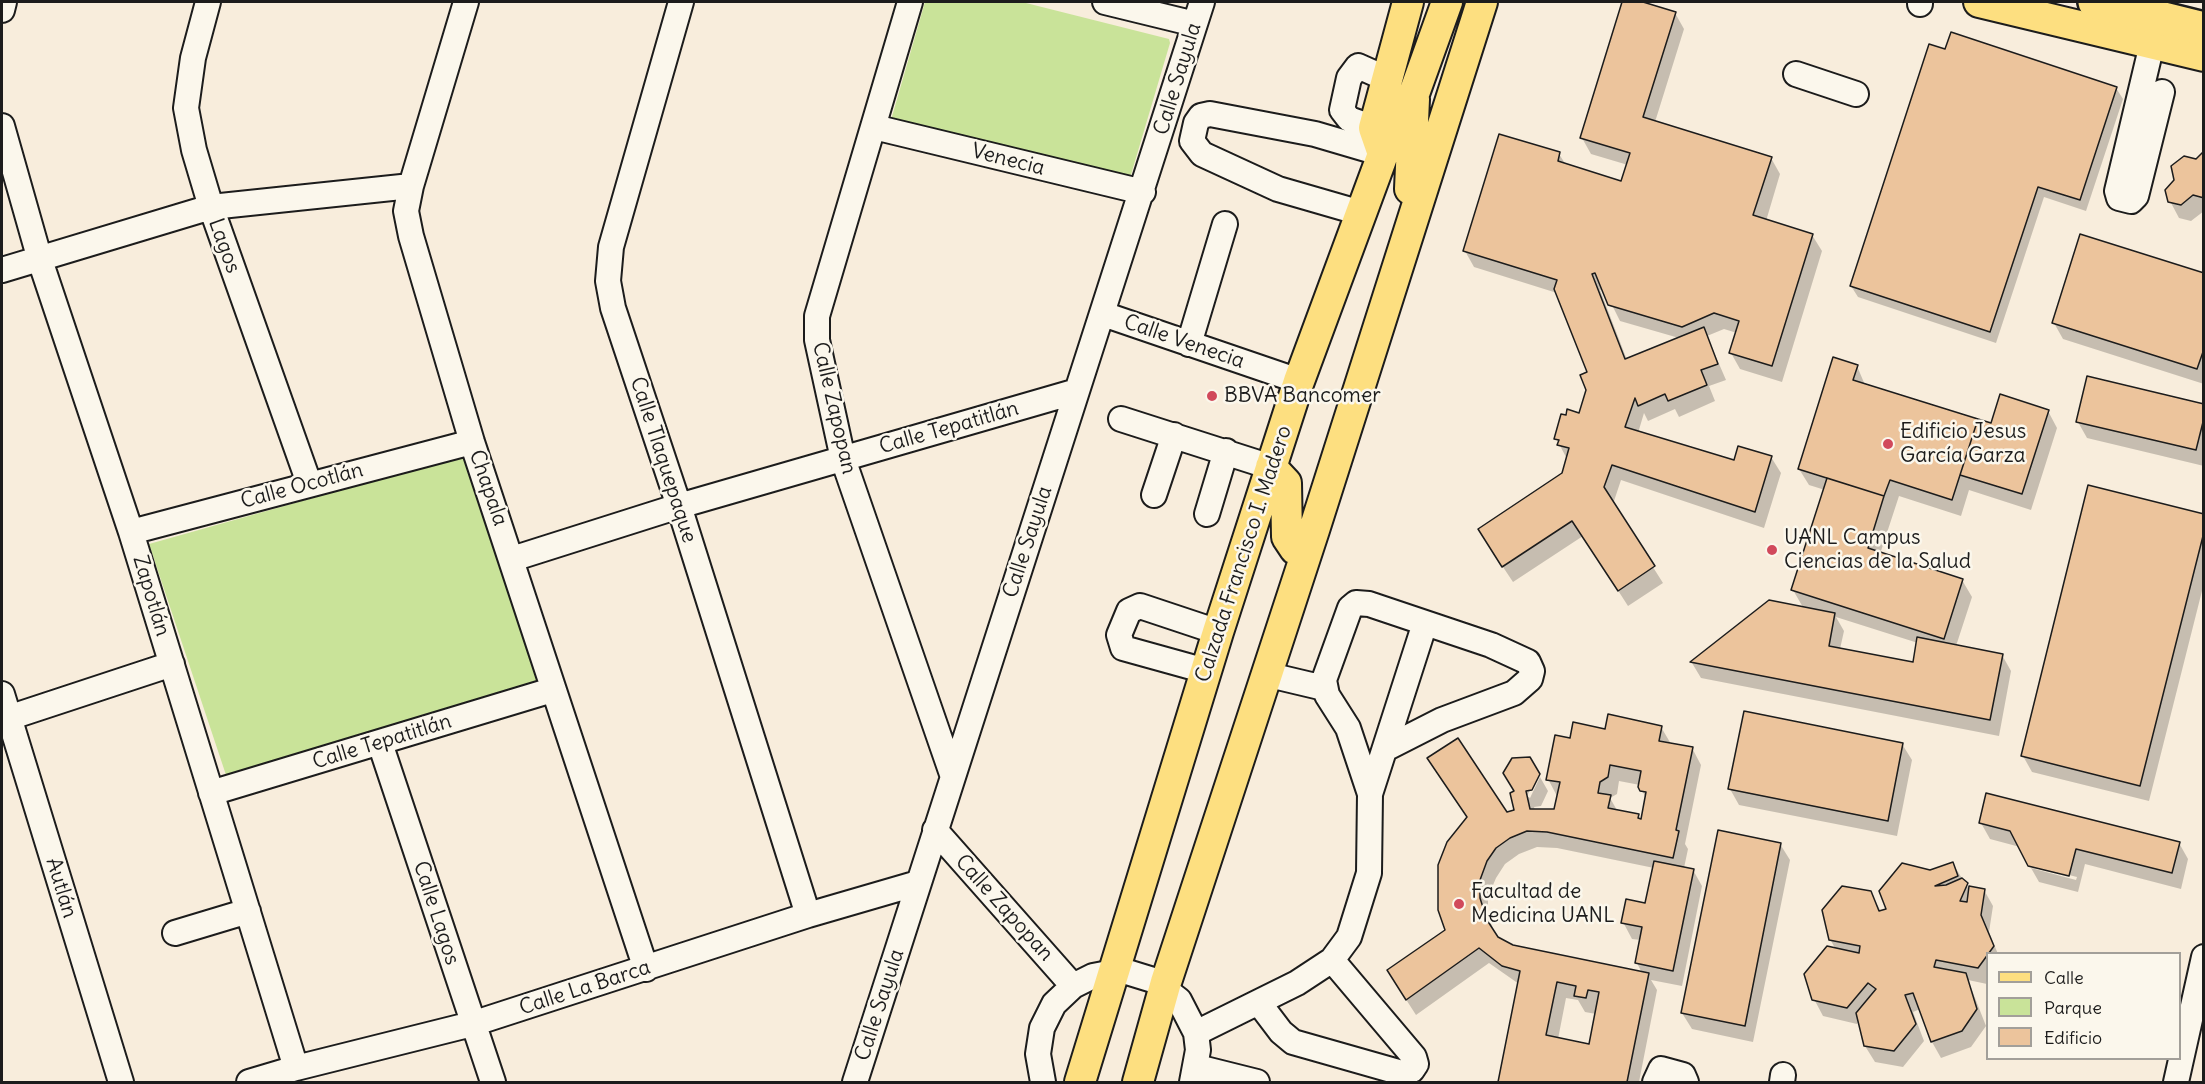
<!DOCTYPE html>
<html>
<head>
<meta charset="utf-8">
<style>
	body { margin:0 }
	#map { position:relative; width:2205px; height:1084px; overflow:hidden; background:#f8eddc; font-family:Delius,sans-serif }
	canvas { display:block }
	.frame { position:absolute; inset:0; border:3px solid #1c1c1c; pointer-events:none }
	.legend { position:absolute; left:1986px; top:952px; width:195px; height:108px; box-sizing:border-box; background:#fbf7ec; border:2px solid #a29f99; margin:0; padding:8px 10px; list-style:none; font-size:18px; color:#1c1c1c }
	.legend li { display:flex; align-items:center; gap:12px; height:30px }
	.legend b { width:30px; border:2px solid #a29f99 }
</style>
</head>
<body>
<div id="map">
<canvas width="2205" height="1084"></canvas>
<div class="frame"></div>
<ul class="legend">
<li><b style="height:8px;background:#fddf80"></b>Calle</li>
<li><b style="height:16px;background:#c9e399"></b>Parque</li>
<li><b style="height:16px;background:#ecc49c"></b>Edificio</li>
</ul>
</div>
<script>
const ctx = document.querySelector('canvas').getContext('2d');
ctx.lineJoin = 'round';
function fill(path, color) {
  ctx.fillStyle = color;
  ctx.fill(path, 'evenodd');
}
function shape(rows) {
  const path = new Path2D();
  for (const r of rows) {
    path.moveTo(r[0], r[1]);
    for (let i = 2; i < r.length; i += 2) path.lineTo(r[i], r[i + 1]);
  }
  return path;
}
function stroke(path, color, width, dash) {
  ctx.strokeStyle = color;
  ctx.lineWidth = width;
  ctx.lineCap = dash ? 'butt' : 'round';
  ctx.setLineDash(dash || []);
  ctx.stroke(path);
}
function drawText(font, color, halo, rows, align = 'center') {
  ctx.font = font + ' Delius,sans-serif';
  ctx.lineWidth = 5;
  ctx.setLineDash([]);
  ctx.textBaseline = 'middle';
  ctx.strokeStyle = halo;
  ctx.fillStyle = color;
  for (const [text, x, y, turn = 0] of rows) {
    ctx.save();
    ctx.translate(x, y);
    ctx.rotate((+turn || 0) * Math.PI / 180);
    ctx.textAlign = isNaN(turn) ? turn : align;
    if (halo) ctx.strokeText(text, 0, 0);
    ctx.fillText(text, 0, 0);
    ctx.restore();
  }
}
const green = shape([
	[925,2,1022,2,1169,39,1170,43,1130,178,891,120],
	[469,454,544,687,229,784,149,544]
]);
const shadow = shape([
	[1624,2,1638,2,1675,13,1684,29,1655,122,1771,158,1780,174,1766,221,1812,235,1822,251,1782,382,1740,369,1731,353,1737,333,1724,329,1707,336,1726,380,1709,386,1715,401,1679,417,1675,409,1648,421,1644,413,1638,433,1735,462,1771,457,1781,473,1764,528,1621,480,1613,504,1663,583,1628,606,1583,536,1513,582,1489,546,1563,474,1567,459,1556,438,1580,415,1588,390,1589,372,1557,293,1474,267,1465,251,1559,154,1566,165,1622,183,1628,165,1591,154,1582,138],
	[1604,289,1620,321,1679,338,1627,360,1600,290],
	[2116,88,2123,99,2086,211,2044,197,1996,343,1858,297,1851,286],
	[2204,153,2204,211,2191,221,2179,218,2170,201],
	[2204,275,2204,384,2063,339,2054,323],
	[1857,366,1865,385,1992,425,2048,411,2057,428,2031,510,1969,490,1961,516,1899,496,1880,554,1962,580,1972,597,1956,646,2002,655,2011,671,1999,736,1701,678,1692,663,1769,602,1804,609,1793,590,1825,490,1809,485,1799,469],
	[1836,617,1918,643,1914,663,1840,649,1844,631],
	[2204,405,2204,466,2087,438,2078,422],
	[2204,515,2204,583,2149,801,2032,772,2023,756],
	[1661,727,1671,744,1692,748,1701,765,1685,844,1688,849,1684,868,1693,870,1702,886,1682,986,1651,980,1657,990,1639,1082,1500,1082,1519,984,1489,963,1416,1015,1398,987,1447,930,1468,819,1438,775,1507,814,1516,811,1511,794,1538,774,1527,796,1530,798,1540,777,1548,791,1541,806,1534,807,1535,810,1556,810,1557,796,1548,779,1571,740,1606,731],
	[1619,781,1640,785,1646,799,1642,823,1638,815,1618,812,1610,798,1617,794],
	[1537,847,1557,848,1654,868,1647,905,1623,922,1632,939,1641,940,1637,963,1642,973,1525,950,1497,938,1488,916,1488,897,1496,878,1505,864,1519,854],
	[1566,998,1578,1000,1585,1012,1596,1014,1590,1045,1558,1039],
	[1902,744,1912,760,1897,836,1739,805,1730,789],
	[1981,823,2179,843,2188,859,2181,889,2085,864,2078,892,2039,882,2031,868,2076,880,2077,877,2029,865,2020,847,1990,839],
	[1780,844,1790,860,1753,1042,1692,1029,1682,1013],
	[1953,864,1970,891,1984,890,1993,906,1989,932,1998,954,1988,954,1987,984,1968,980,1986,1026,1971,1047,1941,1058,1932,1042,1920,1009,1913,1012,1924,1041,1903,1067,1875,1062,1865,1046,1859,1021,1857,1024,1823,1016,1814,999,1836,950,1830,939,1871,892,1881,912,1888,909,1930,871]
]);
const building = shape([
	[1622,2,1643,2,1676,12,1643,117,1772,157,1753,215,1813,234,1772,366,1729,353,1739,321,1714,313,1682,327,1608,305,1595,273,1592,274,1625,359,1704,327,1718,364,1701,370,1707,385,1668,401,1665,394,1638,406,1635,398,1625,427,1734,460,1738,446,1772,456,1755,512,1612,465,1604,487,1655,566,1618,591,1572,521,1502,567,1478,529,1562,473,1569,448,1557,445,1559,440,1554,439,1561,414,1566,415,1567,409,1579,413,1586,390,1580,375,1587,372,1554,289,1557,280,1463,251,1499,134,1560,152,1558,161,1621,181,1630,153,1580,138,1622,2],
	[1951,32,2117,87,2080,200,2038,187,1990,332,1850,286,1929,44,1945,49,1951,32],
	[2204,151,2204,198,2193,195,2181,205,2168,202,2165,190,2174,180,2171,166,2184,156,2196,159,2204,151],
	[2080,234,2204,273,2204,349,2197,369,2052,323,2080,234],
	[1833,357,1858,365,1853,380,1978,419,1952,500,1890,480,1884,496,1798,469,1833,357],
	[2087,376,2204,404,2204,418,2196,450,2076,422,2087,376],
	[2000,394,2049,410,2022,494,1960,475,1978,419,1991,423,2000,394],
	[1827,478,1884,496,1868,548,1963,579,1944,639,1791,590,1827,478],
	[2088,485,2204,514,2204,532,2140,786,2021,756,2088,485],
	[1769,600,1835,613,1829,646,1913,662,1917,637,2003,654,1990,720,1690,662,1769,600],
	[1744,711,1903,743,1888,821,1728,789,1744,711],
	[1608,714,1662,726,1659,741,1693,747,1676,830,1679,831,1673,858,1547,832,1527,831,1510,838,1496,848,1487,861,1480,880,1480,898,1487,920,1498,937,1513,945,1649,973,1627,1082,1498,1082,1520,971,1502,966,1479,948,1406,1000,1387,970,1445,930,1438,910,1438,865,1447,842,1467,817,1427,758,1458,738,1507,812,1514,810,1510,793,1514,791,1503,773,1512,758,1530,757,1540,774,1532,790,1526,791,1530,809,1554,809,1560,782,1546,780,1555,735,1570,738,1573,722,1605,729,1608,714],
	[1610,765,1641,771,1638,787,1640,791,1646,792,1641,819,1638,818,1639,814,1608,808,1611,795,1598,793,1600,782,1608,777,1610,765],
	[1557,982,1576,986,1574,996,1586,998,1588,990,1599,992,1589,1044,1546,1035,1557,982],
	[1986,793,2180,842,2172,873,2076,849,2069,876,2028,866,2010,831,1979,823,1986,793],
	[1718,830,1781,843,1745,1026,1681,1013,1718,830],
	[1654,861,1694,869,1673,971,1635,963,1642,927,1621,923,1626,899,1645,903,1654,861],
	[1953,862,1958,876,1935,886,1946,885,1962,878,1968,883,1960,901,1967,902,1969,886,1985,889,1981,915,1994,946,1978,968,1936,960,1934,967,1966,973,1977,1009,1962,1031,1931,1042,1913,993,1905,995,1916,1024,1894,1051,1864,1046,1856,1013,1876,989,1868,983,1847,1008,1812,1000,1804,974,1827,946,1859,953,1860,946,1829,940,1822,910,1842,886,1871,891,1879,911,1886,909,1879,891,1902,863,1930,870,1953,862]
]);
const minor = shape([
	[208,2,193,58,186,108,194,150,211,207,309,483],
	[466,2,411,186,406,211,411,236,472,442,646,969],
	[681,2,611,247,608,281,613,308,679,506,808,915],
	[910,2,817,316,817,340,843,459,952,774],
	[1105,2,1195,24],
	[1920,4,1920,2],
	[2,10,4,2],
	[2152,44,2117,191,2119,198,2131,201,2136,196,2162,92],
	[1796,74,1856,94],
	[2,126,40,260,131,532,296,1068],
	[874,127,1143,192],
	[1374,128,1349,119,1342,110,1349,78,1358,66,1387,79],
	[1361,213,1278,189,1202,154,1192,141,1196,123,1201,116,1210,114,1315,134,1383,154],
	[2,270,211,207,411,186],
	[1103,314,1299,381],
	[1189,344,1225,224],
	[1121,419,1271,467],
	[1154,495,1174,435],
	[1207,514,1226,451],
	[131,532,472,442],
	[512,559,679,506,1077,391],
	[1206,671,1123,648,1119,635,1129,611,1140,606,1218,632],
	[1265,674,1324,688],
	[2,694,121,1082],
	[2,720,172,664],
	[380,743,493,1082],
	[211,793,552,690],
	[1370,794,1425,623],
	[935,830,1073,986],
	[175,933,248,911],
	[1259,1003,1281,1032,1293,1042,1402,1073,1412,1070,1416,1064,1414,1057,1332,960],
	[1196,1033,1297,983,1332,960,1349,937,1369,873,1370,794,1348,728,1327,695,1324,680,1350,608,1356,603,1369,604,1491,645,1528,662,1532,671,1530,679,1514,693,1442,720,1385,749],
	[1197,1067,1257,1082],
	[249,1082,296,1068,472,1024,808,915,918,883],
	[855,1082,1202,2],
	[1043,1082,1038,1054,1042,1028,1054,1004,1073,986,1093,976,1114,972,1127,972,1153,980,1179,1000,1196,1033,1198,1050,1192,1082],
	[1655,1082,1661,1069,1683,1075,1686,1082],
	[1782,1082,1783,1075],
	[2176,1082,2204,957]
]);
const major = shape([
	[1979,2,2204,56],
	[1383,154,1374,128,1408,2],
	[1410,189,1414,99],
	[1271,467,1286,483,1287,537,1295,549,1306,553],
	[1080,1082,1218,632,1299,381,1383,154,1415,91,1447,2],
	[1138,1082,1166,982,1314,530,1482,2]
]);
const highway = shape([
	[2095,2,2204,29]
]);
const markers = [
	[1212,396,6,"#d1495b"],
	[1888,444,6,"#d1495b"],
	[1772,550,6,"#d1495b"],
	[1459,904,6,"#d1495b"]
];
const streetNames = [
	["Calle Sayula",1178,79,-73],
	["Venecia",1008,160,14],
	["Lagos",224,246,70],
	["Calle Venecia",1184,342,19],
	["Calle Zapopan",834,408,77],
	["Calle Tepatitlán",949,428,-16],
	["Calle Tlaquepaque",663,460,72],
	["Calle Ocotlán",302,486,-15],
	["Chapala",488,488,71],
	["Calle Sayula",1028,542,-72],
	["Calzada Francisco I. Madero",1244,554,-72],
	["Zapotlán",151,596,73],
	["Calle Tepatitlán",382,742,-17],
	["Autlán",61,888,73],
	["Calle Zapopan",1004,908,48],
	["Calle Lagos",436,913,72],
	["Calle La Barca",585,988,-18],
	["Calle Sayula",880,1005,-72]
];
const poiNames = [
	["BBVA Bancomer",1224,396],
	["Edificio Jesus",1900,432],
	["García Garza",1900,456],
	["UANL Campus",1784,538],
	["Ciencias de la Salud",1784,562],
	["Facultad de",1471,892],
	["Medicina UANL",1471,916]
];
fill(green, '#c9e399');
fill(shadow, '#0003');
fill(building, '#ecc49c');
stroke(building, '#1c1c1c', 1.5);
stroke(minor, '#1c1c1c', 28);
stroke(major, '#1c1c1c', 34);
stroke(highway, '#1c1c1c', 38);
stroke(minor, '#fbf7ec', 24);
stroke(major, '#fddf80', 30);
stroke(highway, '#fddf80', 33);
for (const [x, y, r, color] of markers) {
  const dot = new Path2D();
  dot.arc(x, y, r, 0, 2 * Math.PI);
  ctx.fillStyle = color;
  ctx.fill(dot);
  stroke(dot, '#fbf7ec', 2);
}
drawText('21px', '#1c1c1c', '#fbf7ec', streetNames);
drawText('21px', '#1c1c1c', '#fbf7ec', poiNames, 'left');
</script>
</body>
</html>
